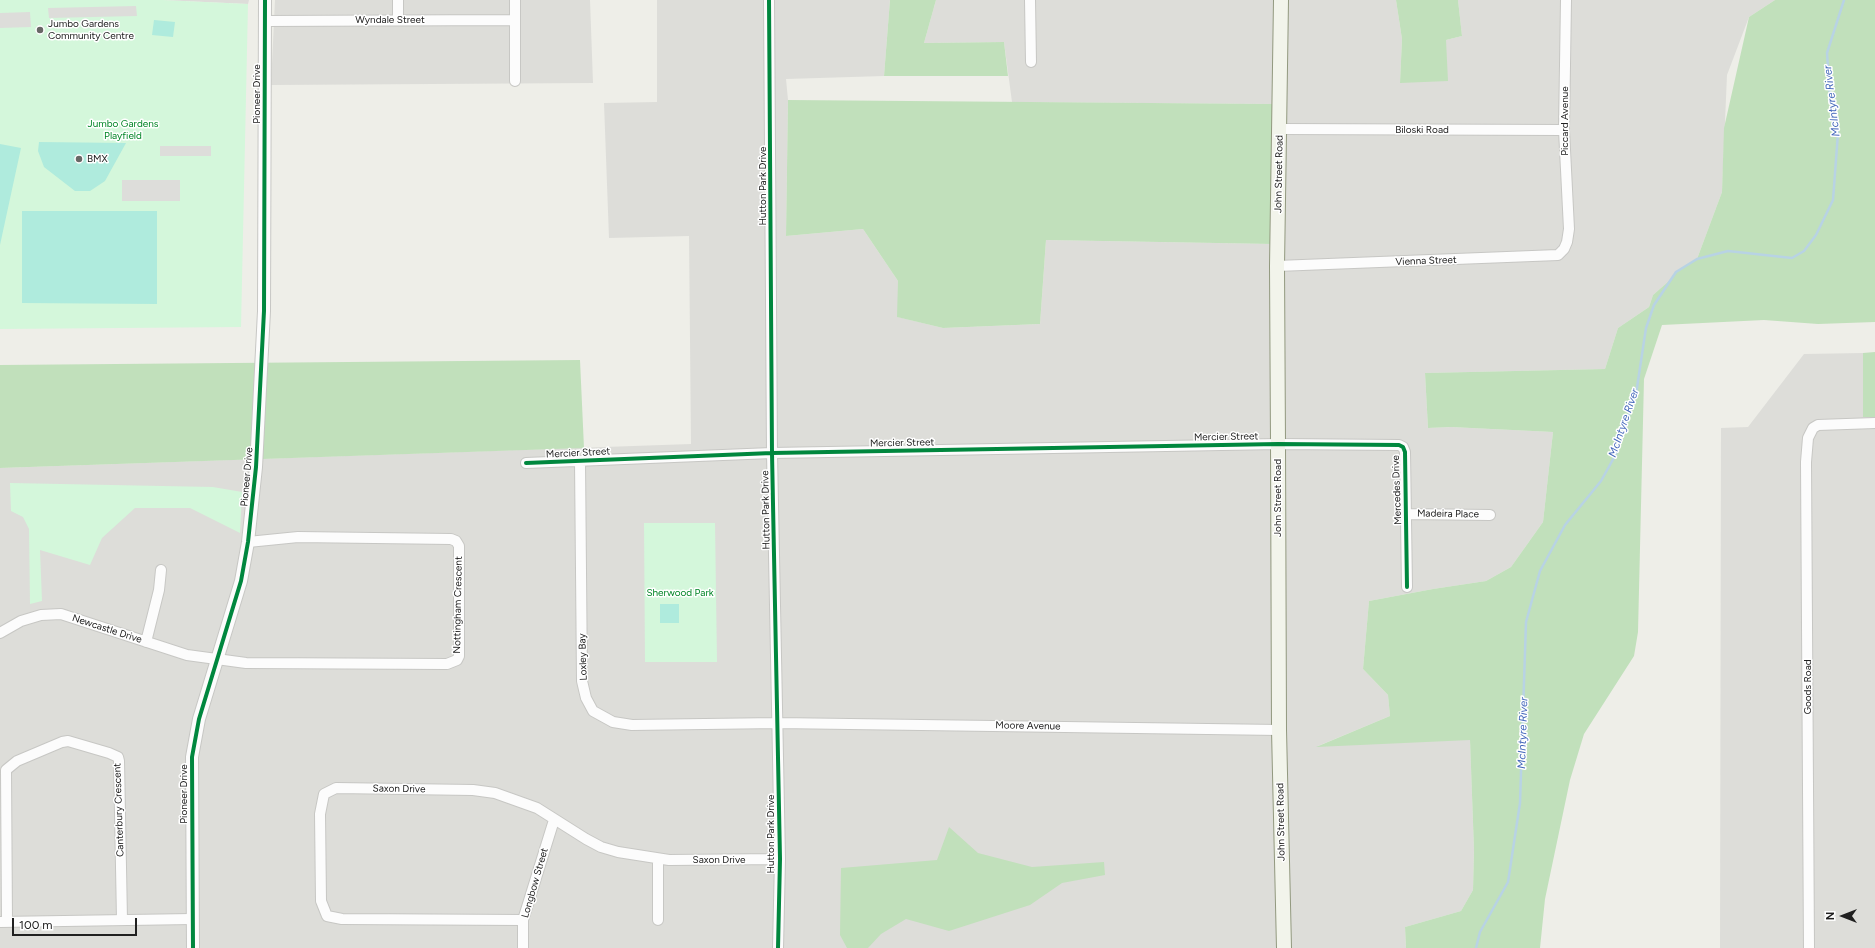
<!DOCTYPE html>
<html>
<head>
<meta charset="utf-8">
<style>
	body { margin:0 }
	#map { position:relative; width:1875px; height:948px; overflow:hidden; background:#eeeee8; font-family:Figtree,sans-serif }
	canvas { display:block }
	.north { position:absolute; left:1823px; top:896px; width:40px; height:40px; -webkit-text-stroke:3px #fff; paint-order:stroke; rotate:270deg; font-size:11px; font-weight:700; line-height:16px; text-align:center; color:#202020 }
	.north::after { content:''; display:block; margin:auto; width:14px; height:18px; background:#202020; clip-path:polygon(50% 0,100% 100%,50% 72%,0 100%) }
	.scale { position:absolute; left:12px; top:918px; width:125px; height:18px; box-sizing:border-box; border:2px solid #202020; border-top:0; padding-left:5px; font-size:12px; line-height:14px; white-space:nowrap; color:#202020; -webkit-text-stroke:3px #fff; paint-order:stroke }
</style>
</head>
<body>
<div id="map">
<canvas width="1875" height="948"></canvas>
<div class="north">N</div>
<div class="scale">100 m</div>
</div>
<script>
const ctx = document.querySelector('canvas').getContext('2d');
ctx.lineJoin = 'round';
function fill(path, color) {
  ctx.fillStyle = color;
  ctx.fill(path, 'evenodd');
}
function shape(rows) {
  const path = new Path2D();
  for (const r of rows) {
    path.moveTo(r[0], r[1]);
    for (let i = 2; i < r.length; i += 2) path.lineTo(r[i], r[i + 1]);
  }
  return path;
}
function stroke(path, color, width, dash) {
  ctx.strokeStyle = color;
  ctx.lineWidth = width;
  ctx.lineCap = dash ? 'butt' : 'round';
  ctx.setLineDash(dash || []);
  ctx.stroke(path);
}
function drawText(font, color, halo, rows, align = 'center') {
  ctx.font = font + ' Figtree,sans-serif';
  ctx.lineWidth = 3;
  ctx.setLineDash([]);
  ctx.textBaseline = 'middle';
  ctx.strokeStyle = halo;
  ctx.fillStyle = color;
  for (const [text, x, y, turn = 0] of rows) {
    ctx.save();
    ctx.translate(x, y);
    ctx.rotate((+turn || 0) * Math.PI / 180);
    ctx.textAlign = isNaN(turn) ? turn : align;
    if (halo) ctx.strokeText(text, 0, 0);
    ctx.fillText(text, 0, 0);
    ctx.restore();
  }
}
const residential = shape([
	[162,0,249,0,248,4],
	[275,0,590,0,593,83,271,85],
	[657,0,890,0,884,76,786,79,788,100,786,236,863,229,898,281,898,317,943,328,1040,324,1046,240,1273,244,1272,104,1012,102,1004,42,924,43,936,0,1396,0,1402,39,1400,83,1446,40,1462,36,1458,0,1775,0,1749,17,1727,75,1722,192,1697,259,1676,272,1670,280,1653,295,1649,307,1618,328,1605,369,1425,373,1428,428,1451,427,1553,432,1543,522,1511,567,1486,581,1433,589,1369,601,1363,669,1388,695,1390,716,1318,746,1470,739,1474,850,1473,890,1461,911,1405,927,1406,948,0,948,0,468,691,444,689,236,609,238,604,103,657,102],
	[1863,353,1863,417,1875,417,1875,948,1720,948,1721,428,1748,427,1804,354]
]);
const forest = shape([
	[890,0,936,0,924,43,1004,42,1008,76,884,76],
	[1396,0,1458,0,1462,36,1446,40,1448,81,1400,83,1402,39],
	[1775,0,1875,0,1875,322,1818,324,1764,320,1662,325,1644,379,1638,632,1634,656,1584,734,1570,780,1545,899,1540,948,1406,948,1405,927,1461,911,1473,890,1474,850,1470,740,1316,747,1390,716,1388,695,1363,669,1369,601,1433,589,1486,581,1511,567,1543,522,1553,432,1451,427,1428,428,1425,373,1605,369,1618,328,1649,307,1653,295,1670,280,1676,272,1697,259,1722,192,1724,128,1749,17],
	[788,100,1272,104,1273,244,1046,240,1040,324,943,328,897,317,898,281,863,229,786,236],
	[1875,352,1875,417,1863,417,1863,353],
	[580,360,584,448,0,468,0,365],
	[949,827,978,853,1032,867,1104,862,1105,875,1062,883,1030,905,949,931,906,919,881,934,868,948,847,948,840,935,841,868,937,860]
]);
const park = shape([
	[0,0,162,0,248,4,241,327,0,329],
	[10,483,213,487,242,492,240,533,190,508,135,508,102,538,90,565,40,550,42,601,30,604,29,529,23,517,11,511],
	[644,523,715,523,717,662,645,662]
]);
const pitch = shape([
	[154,20,175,22,173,37,152,35],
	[39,142,126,143,105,181,90,191,75,191,44,167,38,151],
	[0,144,21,148,0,245],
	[22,211,157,211,157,304,22,303],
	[660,604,679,604,679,623,660,623]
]);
const parking = shape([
	[136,6,137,16,49,18,48,8],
	[30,12,31,27,0,28,0,13],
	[160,146,211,146,211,156,160,156],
	[122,180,180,180,180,201,122,201]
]);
const stream = shape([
	[1476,948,1480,932,1508,882,1520,803,1526,622,1540,571,1565,525,1601,481,1616,454,1636,394,1646,328,1654,305,1676,272,1697,259,1728,251,1792,258,1804,251,1816,235,1833,200,1838,133,1830,98,1827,53,1844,0]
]);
const minor = shape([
	[515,0,515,81],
	[769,0,772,453,780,859,778,948],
	[1030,0,1031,62],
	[398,20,398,0],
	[265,21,515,20],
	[1280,129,1564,130],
	[1277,266,1558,255,1564,249,1567,242,1569,229,1564,130,1566,0],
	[580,461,582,681,586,698,593,711,613,722,632,725,778,723,1279,730],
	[526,463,772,453,1278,444,1399,445,1403,447,1405,452,1407,587],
	[1406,514,1490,515],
	[0,633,21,621,41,615,61,614,187,655,246,663,447,664,457,660,459,656,459,546,456,541,451,539,298,537,248,542],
	[146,642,159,590,161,570],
	[658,859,658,920],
	[523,920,342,919,327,916,321,901,320,814,324,794,336,788,473,790,495,793,537,808,586,839,601,847,618,852,669,860,780,859],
	[0,922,192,919],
	[7,922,6,770,17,761,62,742,68,741,109,753,118,757,119,761,122,920],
	[523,948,523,920,554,820],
	[1809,948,1806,462,1808,438,1813,428,1818,425,1875,423]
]);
const tertiary = shape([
	[193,948,192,757,199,719,241,581,248,542,256,467,264,311,265,0]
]);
const secondary = shape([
	[1281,0,1277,266,1278,444,1279,730,1284,948]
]);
const cycleway = shape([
	[769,0,772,453,780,859,778,948],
	[526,463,772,453,1278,444,1399,445,1403,447,1405,452,1407,587],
	[193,948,192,757,199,719,241,581,248,542,256,467,264,311,265,0]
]);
const markers = [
	[40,30,4,"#686866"],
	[79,159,4,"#686866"]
];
const streetNames = [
	["Wyndale Street",390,20],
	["Pioneer Drive",257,94,-90],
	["Piccard Avenue",1565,121,-90],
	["Biloski Road",1422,130],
	["John Street Road",1279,174,-89],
	["Hutton Park Drive",763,186,-90],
	["Vienna Street",1426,261,-2],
	["Mercier Street",1226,437,-1],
	["Mercier Street",902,443,-1],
	["Mercier Street",578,453,-3],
	["Pioneer Drive",247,477,-85],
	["Mercedes Drive",1397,490,-92],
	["John Street Road",1278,498,-90],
	["Hutton Park Drive",766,510,-91],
	["Madeira Place",1448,514,1],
	["Nottingham Crescent",458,605,-89],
	["Newcastle Drive",107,629,18],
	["Loxley Bay",583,657,-92],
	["Goods Road",1808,687,-90],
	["Moore Avenue",1028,726,1],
	["Saxon Drive",399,789,1],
	["Pioneer Drive",184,794,-90],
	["Canterbury Crescent",119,810,-92],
	["John Street Road",1281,822,-91],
	["Hutton Park Drive",771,834,-90],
	["Saxon Drive",719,860],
	["Longbow Street",535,883,-74]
];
const poiNames = [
	["Jumbo Gardens",48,24],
	["Community Centre",48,36],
	["BMX",87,159]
];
const parkNames = [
	["Jumbo Gardens",123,124],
	["Playfield",123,136],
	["Sherwood Park",680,593]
];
const waterNames = [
	["McIntyre River",1832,101,-97],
	["McIntyre River",1624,423,-71],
	["McIntyre River",1523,733,-88]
];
fill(residential, '#ddddd9');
fill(forest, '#c1e0bb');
fill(park, '#d4f7db');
fill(pitch, '#afebdd');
fill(parking, '#ddddda');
stroke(stream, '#b8d3e4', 2.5);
stroke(minor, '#c7c7c4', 12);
stroke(tertiary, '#c7c7c4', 14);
stroke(secondary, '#92997f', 16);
stroke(minor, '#fcfcfc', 10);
stroke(tertiary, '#fcfcfc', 12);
stroke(secondary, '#f2f4eb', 14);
stroke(cycleway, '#00873e', 4);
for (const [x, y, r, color] of markers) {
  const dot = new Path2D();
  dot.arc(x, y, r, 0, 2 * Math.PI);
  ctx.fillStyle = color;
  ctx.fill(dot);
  stroke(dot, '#fff', 1.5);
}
drawText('10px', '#202020', '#fff', streetNames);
drawText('10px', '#202020', '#fff', poiNames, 'left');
drawText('10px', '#018526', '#fff', parkNames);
drawText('italic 11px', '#4165ba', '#fff', waterNames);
</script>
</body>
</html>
